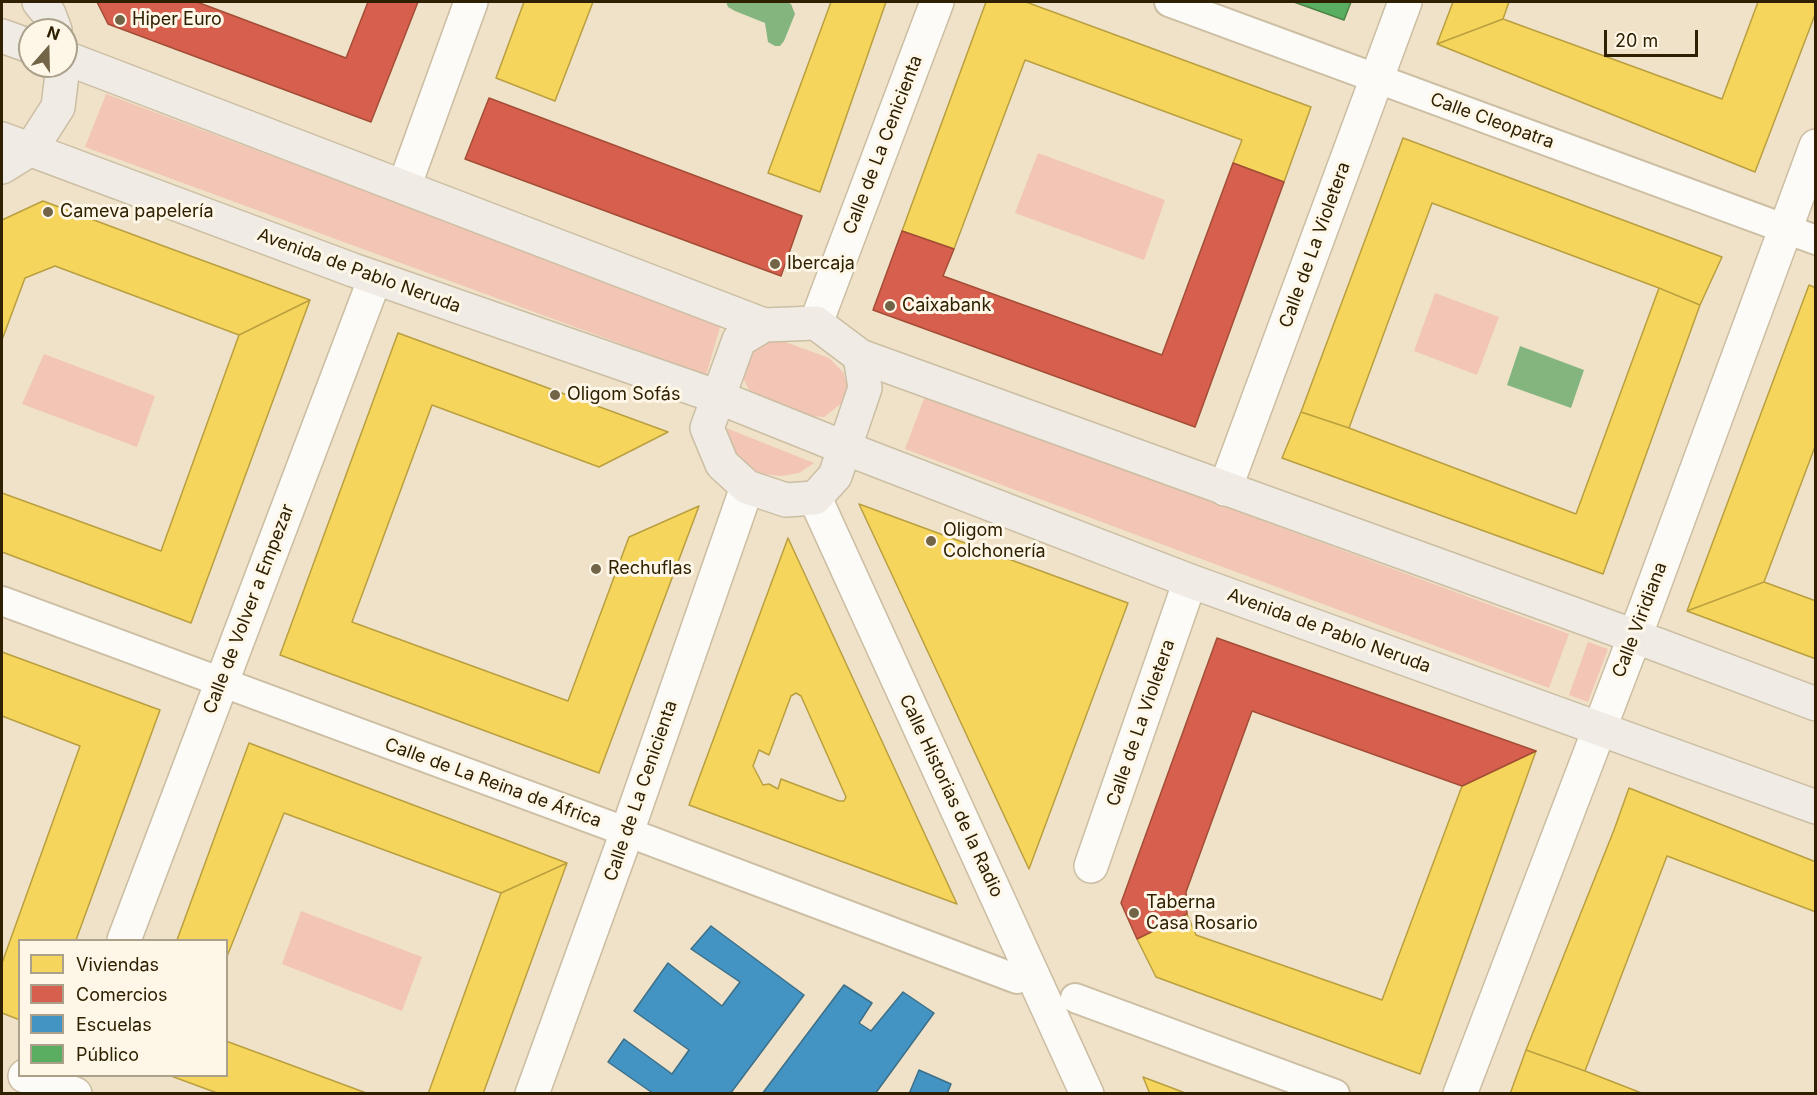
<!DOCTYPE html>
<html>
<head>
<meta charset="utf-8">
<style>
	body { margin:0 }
	#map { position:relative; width:1817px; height:1095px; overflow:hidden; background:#efe2c8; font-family:Inter,sans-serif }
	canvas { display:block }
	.frame { position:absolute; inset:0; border:3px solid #2e2000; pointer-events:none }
	.legend { position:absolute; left:18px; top:939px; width:210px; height:138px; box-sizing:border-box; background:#fef7e8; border:2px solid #aba18b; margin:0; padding:8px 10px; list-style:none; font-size:18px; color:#2e2000 }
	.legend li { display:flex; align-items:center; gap:12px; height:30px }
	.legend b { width:30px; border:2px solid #aba18b }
	.north { position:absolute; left:18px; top:18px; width:60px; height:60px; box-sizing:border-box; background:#fef7e8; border:2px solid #aba18b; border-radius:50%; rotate:20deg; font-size:16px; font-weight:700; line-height:24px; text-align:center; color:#2e2000 }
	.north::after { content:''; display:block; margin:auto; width:21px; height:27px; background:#726446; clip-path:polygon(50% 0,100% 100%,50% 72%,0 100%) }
	.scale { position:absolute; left:1604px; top:30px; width:94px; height:27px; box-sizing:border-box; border:3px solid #2e2000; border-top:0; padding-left:8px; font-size:18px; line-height:21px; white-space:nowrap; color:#2e2000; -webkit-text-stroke:4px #fef7e8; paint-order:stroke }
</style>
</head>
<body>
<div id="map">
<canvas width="1817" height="1095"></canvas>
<div class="frame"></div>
<ul class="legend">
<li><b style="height:16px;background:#f6d55c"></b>Viviendas</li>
<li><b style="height:16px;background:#d6604d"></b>Comercios</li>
<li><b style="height:16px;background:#4393c3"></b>Escuelas</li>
<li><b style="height:16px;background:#5aae61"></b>Público</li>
</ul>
<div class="north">N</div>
<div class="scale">20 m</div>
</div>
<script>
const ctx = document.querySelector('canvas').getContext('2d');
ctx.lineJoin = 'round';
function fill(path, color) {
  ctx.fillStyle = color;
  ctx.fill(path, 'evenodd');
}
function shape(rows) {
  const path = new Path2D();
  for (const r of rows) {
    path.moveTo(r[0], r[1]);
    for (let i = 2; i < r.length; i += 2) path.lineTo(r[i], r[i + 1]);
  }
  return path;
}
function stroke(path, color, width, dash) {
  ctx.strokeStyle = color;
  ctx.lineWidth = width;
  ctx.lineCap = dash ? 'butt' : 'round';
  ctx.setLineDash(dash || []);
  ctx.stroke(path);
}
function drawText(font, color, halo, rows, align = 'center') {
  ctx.font = font + ' Inter,sans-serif';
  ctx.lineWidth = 6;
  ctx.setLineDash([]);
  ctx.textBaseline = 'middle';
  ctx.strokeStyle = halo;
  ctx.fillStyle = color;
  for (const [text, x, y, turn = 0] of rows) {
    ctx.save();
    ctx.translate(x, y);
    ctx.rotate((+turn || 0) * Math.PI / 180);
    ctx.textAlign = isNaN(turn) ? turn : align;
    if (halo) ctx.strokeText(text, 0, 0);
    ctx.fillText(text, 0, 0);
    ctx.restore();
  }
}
const green = shape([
	[106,94,721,324,706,375,85,147],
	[1038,153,1165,200,1144,260,1015,213],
	[1435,293,1499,317,1477,375,1414,351],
	[780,340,829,358,843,372,847,386,843,402,824,417,809,416,762,397,749,390,742,376,742,360,763,341],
	[44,354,155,396,137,447,22,404],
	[925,396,1569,634,1549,688,905,449],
	[726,428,814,463,799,473,781,476,761,474,742,465,727,441],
	[1588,642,1608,649,1588,702,1569,695],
	[301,911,422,957,402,1011,282,964]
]);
const water = shape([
	[726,2,787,2,791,4,795,14,784,41,780,46,775,46,768,42,765,23,735,11,728,7],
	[1520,346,1584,370,1571,408,1507,385]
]);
const homes = shape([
	[524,2,593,2,555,101,496,78,524,2],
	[831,2,886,2,820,192,768,173,831,2],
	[986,2,1026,2,1311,107,1284,182,1233,163,1242,140,1025,60,954,249,902,231,986,2],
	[1453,2,1509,2,1503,19,1437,44,1453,2],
	[1758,2,1816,2,1816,12,1755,172,1437,44,1503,19,1722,99,1758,2],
	[1403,138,1722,257,1700,305,1659,288,1432,203,1349,428,1301,412,1403,138],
	[43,201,158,244,310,300,239,335,55,266,25,278,2,340,2,220,43,201],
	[1809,285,1816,288,1816,444,1764,582,1687,611,1809,285],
	[1659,288,1700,305,1603,574,1282,458,1301,412,1349,428,1576,514,1659,288],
	[310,300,191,623,2,552,2,493,161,551,239,335,310,300],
	[398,333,668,432,599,467,432,405,352,622,568,701,629,537,699,506,599,773,280,655,398,333],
	[859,504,1128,603,1029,869,859,504],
	[788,538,874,724,957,904,689,805,788,538],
	[796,693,801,696,846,797,844,801,839,801,781,779,778,789,769,784,763,785,753,766,759,750,769,755,791,696,796,693],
	[1764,582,1816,601,1816,659,1687,611,1764,582],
	[2,652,160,710,76,940,20,940,20,1020,2,1013,2,963,80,746,2,716,2,652],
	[249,743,567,863,501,893,284,813,226,959,226,940,177,940,249,743],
	[1536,751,1420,1074,1156,977,1137,939,1187,914,1196,935,1382,1000,1462,786,1536,751],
	[1629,788,1816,862,1816,912,1667,856,1585,1071,1526,1050,1614,830,1629,788],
	[567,863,483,1094,428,1094,501,893,567,863],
	[226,1041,369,1094,220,1094,171,1076,226,1076,226,1041],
	[1526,1050,1585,1071,1644,1094,1510,1094,1526,1050],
	[1143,1077,1188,1094,1150,1094,1143,1077]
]);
const shops = shape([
	[97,2,197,2,346,58,368,2,418,2,371,122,108,24,97,2],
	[489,98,802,216,781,276,465,159,489,98],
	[1233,163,1284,182,1195,427,873,310,902,231,954,249,943,276,1162,355,1233,163],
	[1217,638,1378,695,1536,751,1462,786,1252,711,1186,892,1187,914,1137,939,1121,903,1217,638]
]);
const schools = shape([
	[711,926,804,995,730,1094,654,1094,608,1062,624,1039,672,1074,689,1050,634,1011,668,963,722,1006,740,982,691,949,711,926],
	[844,985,872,1003,859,1023,871,1031,903,992,934,1013,875,1094,762,1094,844,985],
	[919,1070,951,1084,947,1094,909,1094,919,1070]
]);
const public = shape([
	[1294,2,1351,2,1344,20,1294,2]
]);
const pedestrian = shape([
	[1169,2,1816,240],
	[2,601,627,832,1017,979],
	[1075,998,1335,1094]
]);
const minor = shape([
	[404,187,471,2],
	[816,323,937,2],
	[1225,489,1405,2],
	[815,498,1087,1094],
	[1091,866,1190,581],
	[124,940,375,278],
	[25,1076,75,1094],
	[532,1094,627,832,747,487],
	[1460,1094,1646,607,1816,146]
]);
const secondary = shape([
	[39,2,49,14,55,30],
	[2,36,30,46],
	[66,58,764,325,816,323,860,356,1634,636,1816,704],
	[2,139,353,270,718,397,845,448,1190,581,1816,807],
	[2,167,31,149,58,107,63,66],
	[764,325,739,340,707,428,722,464,747,487,786,500,815,498,835,476,865,388,860,356]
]);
const markers = [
	[120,20,6,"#726446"],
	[48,212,6,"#726446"],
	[775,264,6,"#726446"],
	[890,306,6,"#726446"],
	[555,395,6,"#726446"],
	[931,541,6,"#726446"],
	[596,569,6,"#726446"],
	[1134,913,6,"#726446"]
];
const poiNames = [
	["Hiper Euro",132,20],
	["Cameva papelería",60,212],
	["Ibercaja",787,264],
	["Caixabank",902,306],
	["Oligom Sofás",567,395],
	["Oligom",943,531],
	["Colchonería",943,552],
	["Rechuflas",608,569],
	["Taberna",1146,903],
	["Casa Rosario",1146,924]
];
const streetNames = [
	["Calle Cleopatra",1492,121,20],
	["Calle de La Cenicienta",883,145,-69],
	["Calle de La Violetera",1315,245,-70],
	["Avenida de Pablo Neruda",359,271,20],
	["Calle de Volver a Empezar",249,609,-69],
	["Calle Viridiana",1640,620,-69],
	["Avenida de Pablo Neruda",1329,631,20],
	["Calle de La Violetera",1141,723,-71],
	["Calle de La Reina de África",493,783,20],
	["Calle de La Cenicienta",641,791,-71],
	["Calle Historias de la Radio",951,796,65]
];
fill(green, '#f2c5b5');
fill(water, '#85b57e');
fill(homes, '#f6d55c');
stroke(homes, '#ba9f40', 1.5);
fill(shops, '#d6604d');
stroke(shops, '#a44d36', 1.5);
fill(schools, '#4393c3');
stroke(schools, '#3d7088', 1.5);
fill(public, '#5aae61');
stroke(public, '#4d8344', 1.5);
stroke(pedestrian, '#cbbea3', 32);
stroke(minor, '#cbbea3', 36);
stroke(secondary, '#cbbea3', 36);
stroke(pedestrian, '#fdfbf7', 28);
stroke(minor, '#fdfbf7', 33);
stroke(secondary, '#f0ece5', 33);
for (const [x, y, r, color] of markers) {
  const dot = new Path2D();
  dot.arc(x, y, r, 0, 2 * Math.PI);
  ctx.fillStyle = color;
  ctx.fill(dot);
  stroke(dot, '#fef7e8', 2);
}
drawText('18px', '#2e2000', '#fef7e8', poiNames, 'left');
drawText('18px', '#2e2000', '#fef7e8', streetNames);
</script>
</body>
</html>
